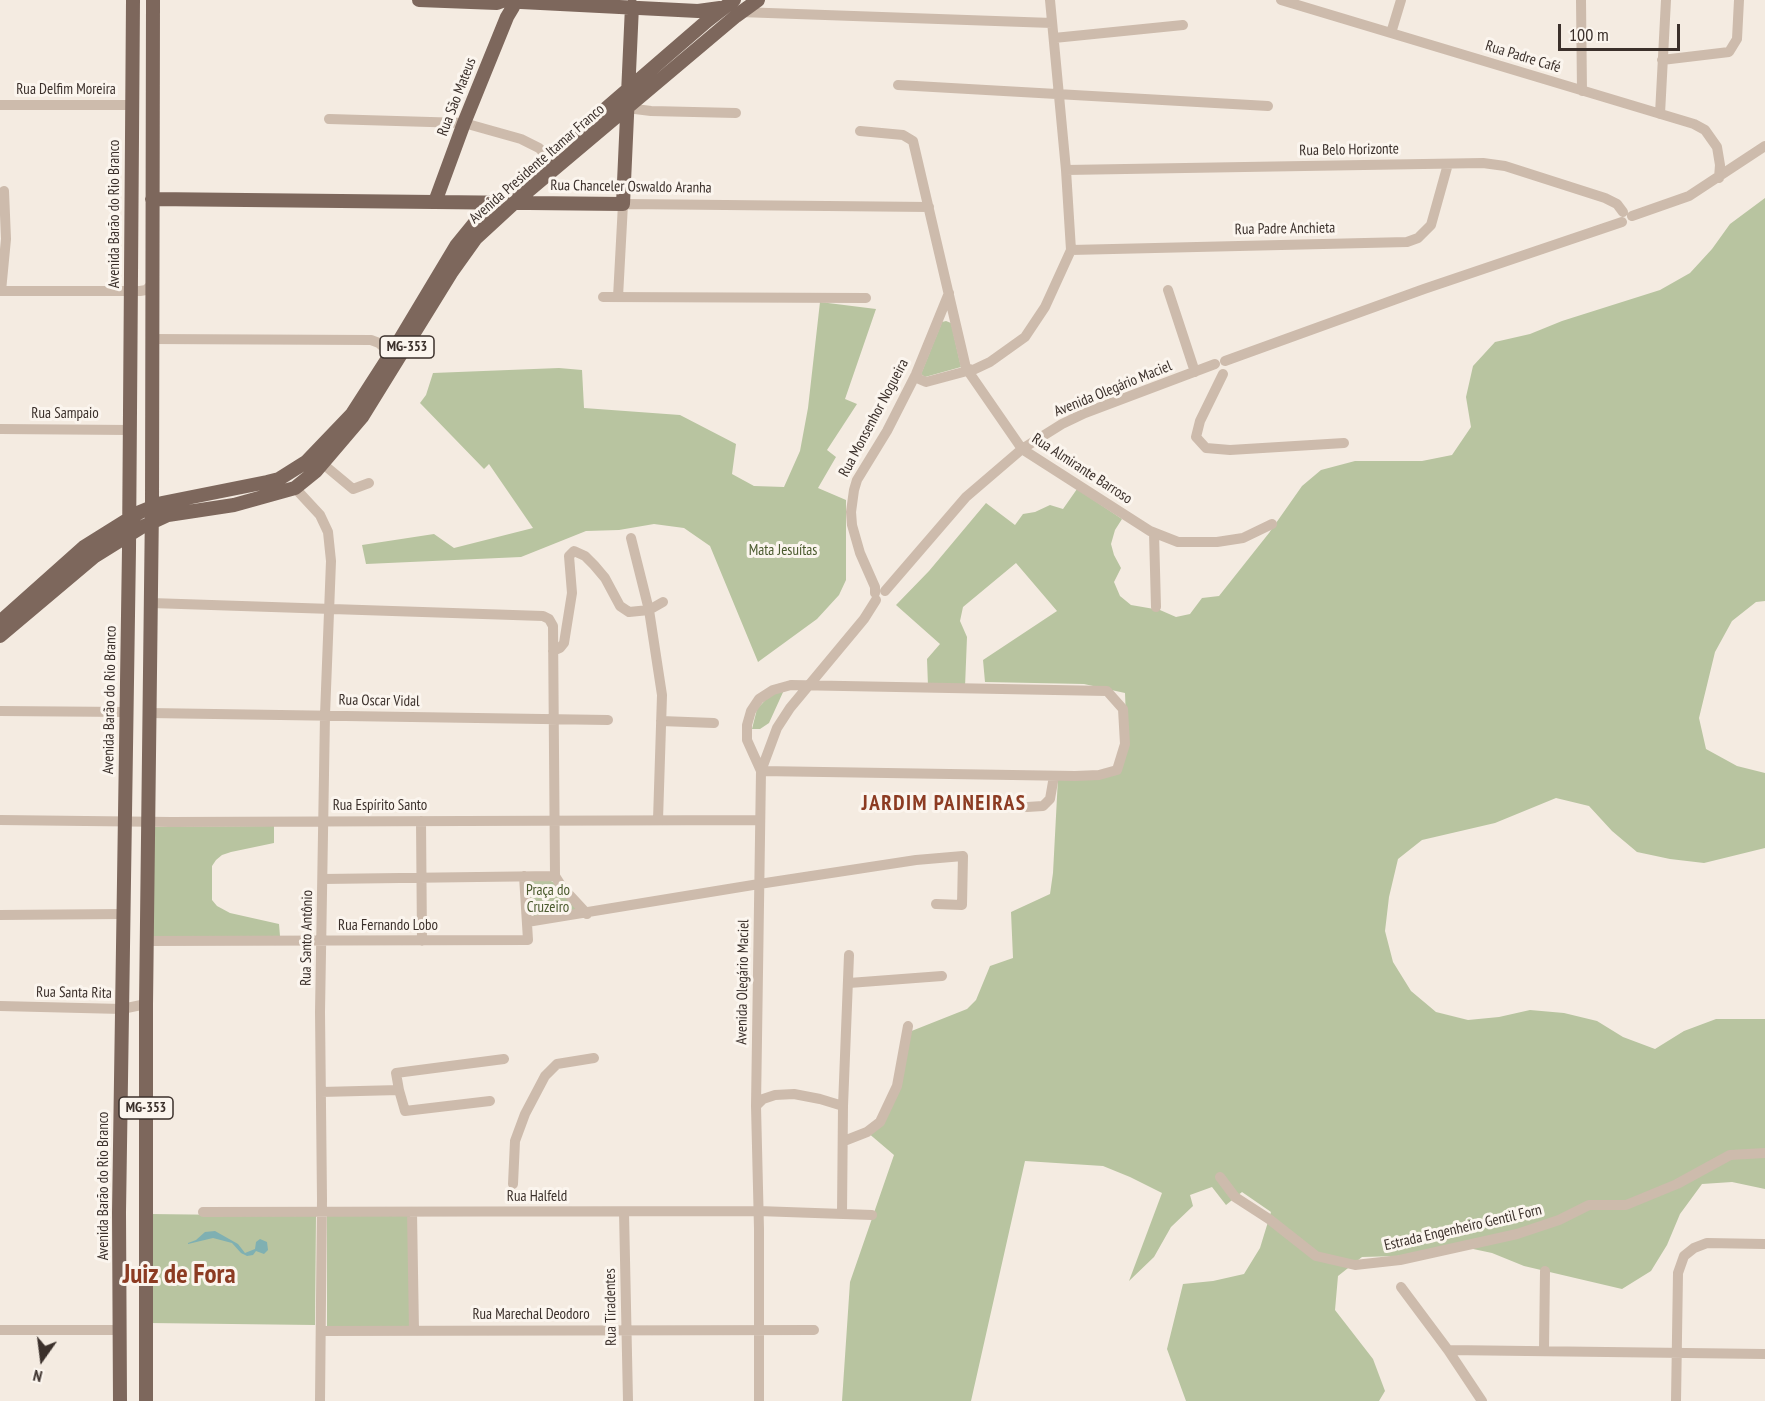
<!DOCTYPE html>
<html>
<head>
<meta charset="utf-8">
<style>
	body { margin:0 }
	#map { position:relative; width:1765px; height:1401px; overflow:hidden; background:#f4ebe1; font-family:"PT Sans Narrow",sans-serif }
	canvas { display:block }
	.north { position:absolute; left:12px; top:1329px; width:60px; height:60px; -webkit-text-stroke:4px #fbf5ee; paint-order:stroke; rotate:194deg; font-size:16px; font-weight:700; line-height:24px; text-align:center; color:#3b302b }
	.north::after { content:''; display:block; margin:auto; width:21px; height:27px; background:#3b302b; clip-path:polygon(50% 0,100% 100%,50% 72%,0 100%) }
	.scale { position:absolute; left:1558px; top:24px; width:122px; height:27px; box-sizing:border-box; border:3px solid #3b302b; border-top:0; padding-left:8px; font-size:18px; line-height:21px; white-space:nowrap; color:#3b302b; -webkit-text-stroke:4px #fbf5ee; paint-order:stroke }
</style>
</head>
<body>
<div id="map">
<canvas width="1765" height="1401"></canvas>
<div class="north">N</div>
<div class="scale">100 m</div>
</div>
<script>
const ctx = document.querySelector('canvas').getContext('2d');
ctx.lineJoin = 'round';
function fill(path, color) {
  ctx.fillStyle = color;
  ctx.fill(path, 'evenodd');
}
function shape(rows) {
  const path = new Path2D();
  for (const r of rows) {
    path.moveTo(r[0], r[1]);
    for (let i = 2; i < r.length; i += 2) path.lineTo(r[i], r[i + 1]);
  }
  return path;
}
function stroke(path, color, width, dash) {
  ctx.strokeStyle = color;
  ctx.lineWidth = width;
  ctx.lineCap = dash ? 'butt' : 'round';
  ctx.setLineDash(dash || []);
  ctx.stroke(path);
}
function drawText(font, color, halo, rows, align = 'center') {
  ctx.font = font + ' "PT Sans Narrow",sans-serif';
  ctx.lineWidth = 6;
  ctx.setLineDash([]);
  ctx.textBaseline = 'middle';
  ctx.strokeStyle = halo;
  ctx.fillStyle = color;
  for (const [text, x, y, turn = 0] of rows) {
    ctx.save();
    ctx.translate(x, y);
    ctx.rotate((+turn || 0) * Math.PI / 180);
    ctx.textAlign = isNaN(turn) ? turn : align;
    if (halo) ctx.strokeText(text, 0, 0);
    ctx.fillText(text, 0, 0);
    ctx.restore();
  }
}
const green = shape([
	[1765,198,1765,601,1756,602,1732,621,1715,652,1699,718,1706,749,1737,766,1765,773,1765,848,1704,863,1670,859,1637,852,1612,831,1589,806,1556,798,1495,823,1422,840,1398,859,1389,897,1385,931,1393,962,1411,991,1436,1012,1468,1020,1499,1017,1530,1010,1564,1013,1597,1021,1623,1037,1655,1049,1684,1031,1716,1019,1765,1019,1765,1189,1732,1182,1702,1184,1680,1214,1667,1245,1651,1271,1622,1289,1524,1266,1492,1253,1459,1246,1397,1256,1362,1257,1338,1276,1335,1310,1373,1359,1385,1391,1379,1401,1186,1401,1167,1349,1183,1284,1213,1281,1244,1274,1260,1248,1271,1212,1242,1192,1226,1205,1212,1187,1190,1195,1193,1206,1171,1227,1154,1257,1129,1281,1162,1193,1130,1177,1103,1166,1025,1161,971,1401,842,1401,850,1282,894,1155,867,1132,897,1095,909,1032,967,1009,976,1000,990,966,1013,958,1011,912,1050,894,1053,873,1058,778,1116,775,1127,746,1125,693,1084,684,985,682,983,660,1057,611,1016,563,963,607,960,621,967,637,965,687,928,686,927,659,940,644,896,605,929,571,986,503,1015,525,1023,514,1035,512,1050,505,1063,509,1077,489,1122,519,1115,530,1111,544,1114,555,1121,568,1114,582,1120,596,1131,605,1160,610,1176,617,1190,614,1202,598,1219,596,1269,533,1302,486,1321,470,1355,461,1422,461,1452,455,1471,427,1466,397,1473,366,1495,342,1530,334,1562,321,1660,290,1690,273,1712,249,1730,224],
	[820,302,876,309,845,399,857,404,827,450,836,457,818,488,846,500,846,580,839,595,817,619,758,662,710,546,684,528,654,524,619,530,586,531,521,557,366,564,362,545,434,534,454,548,533,528,489,464,484,469,420,403,426,395,433,373,559,368,582,370,584,408,680,415,736,444,732,474,754,486,784,487,800,451,808,408],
	[946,321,951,323,961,367,925,377,921,374,942,322],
	[784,690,769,723,760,729,752,729,757,709,771,694],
	[274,826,274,843,231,852,222,855,216,860,212,866,212,900,217,906,230,913,279,924,280,936,153,937,154,827],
	[528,881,551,881,558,885,582,912,534,916,531,910],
	[149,1214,316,1216,315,1325,149,1323],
	[327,1214,410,1214,411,1327,327,1327]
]);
const water = shape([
	[215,1231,238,1244,245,1253,255,1249,256,1242,260,1239,267,1242,268,1250,264,1254,256,1251,253,1255,247,1256,241,1253,232,1243,213,1238,188,1244,188,1243,196,1240,205,1232]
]);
const minor = shape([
	[1281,0,1694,124,1705,130,1717,147,1720,165,1719,178],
	[1581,0,1582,91],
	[740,12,1052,23],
	[1391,33,1401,0],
	[1054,38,1183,25],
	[1662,60,1729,52,1737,39,1739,0],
	[898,85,1268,106],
	[0,105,132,105],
	[627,108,651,111,736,113],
	[1660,114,1666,0],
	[329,119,464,123,521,139,539,148,549,158],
	[860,131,903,135,913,141,966,368,1022,449,1150,531,1178,542,1217,542,1243,538,1272,524],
	[1066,170,1483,163,1505,166,1605,198,1617,204,1623,212],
	[1632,216,1689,196,1765,146],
	[1071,250,1407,242,1418,238,1431,225,1448,164],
	[1168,290,1195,372],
	[0,291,140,291,146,290,151,285],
	[1,291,6,239,4,191],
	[603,297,866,298],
	[618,297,623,204,929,207],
	[151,339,371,340,379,343,391,354],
	[1225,361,1424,289,1622,222],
	[966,368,973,370,990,362,1025,337,1045,307,1071,250,1066,170,1050,0],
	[916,374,919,379,926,382,967,371],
	[1223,374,1200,421,1196,437,1206,448,1230,450,1344,443],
	[0,429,130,430],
	[323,464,353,489,369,483],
	[295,488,320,515,328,532,331,561,325,715,320,1012,322,1199,320,1401],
	[1154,533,1156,607],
	[631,538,649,610,662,695,658,820],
	[885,591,966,497,1022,449,1062,424,1085,413,1215,364],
	[875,593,875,587,860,553,852,525,851,512,854,490,857,480,887,431,916,374,949,293],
	[151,603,543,616,549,619,553,626,555,876,562,887,587,914],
	[553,651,560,648,564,643,572,593,569,556,574,551,585,556,594,565,605,578,620,606,629,612,649,610,663,602],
	[791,685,1107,691,1123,709,1125,744,1117,770,1099,775,1075,776,761,771,747,740,747,725,751,711,759,699,773,690,791,685],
	[0,711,126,712],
	[149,713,608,720],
	[661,721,714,723],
	[1027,807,1043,806,1050,799,1054,776],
	[0,820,171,822,760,820],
	[421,821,422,941],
	[323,879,555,876],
	[0,915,124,914],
	[527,922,759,884,916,860,963,856,962,905,936,904],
	[146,941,528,940,524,876],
	[849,983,942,976],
	[0,1006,122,1009,146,1004],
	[399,1090,405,1111,490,1101],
	[321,1092,399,1090,396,1073,504,1059],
	[756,1106,763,1099,775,1095,794,1094,820,1099,843,1106],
	[844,1141,867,1132,880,1122,897,1086,908,1026],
	[1220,1177,1235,1197,1269,1219,1316,1256,1355,1265,1400,1260,1517,1234,1559,1220,1589,1205,1626,1205,1677,1184,1730,1155,1765,1153],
	[513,1184,515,1141,525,1114,545,1076,557,1064,594,1058],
	[203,1212,758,1211,872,1215],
	[412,1212,414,1331],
	[624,1212,628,1401],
	[842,1213,843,1106,849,955],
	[1401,1287,1448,1350,1482,1401],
	[0,1330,120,1330],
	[321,1331,814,1330],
	[1448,1350,1765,1354],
	[1544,1350,1545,1271],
	[759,1401,759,1229,756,1106,761,771,777,728,790,708,864,619,876,600],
	[1676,1401,1678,1273,1684,1256,1694,1248,1707,1243,1765,1244]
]);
const major = shape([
	[419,0,497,3,505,0],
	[521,2,698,11,720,8],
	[152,199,623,204,632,6],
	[435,202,464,123,507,17,513,7],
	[0,622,84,547,140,512,162,503,267,482,279,479,306,462,352,414,399,341,456,246,478,219,707,21,734,0],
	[0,636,95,556,140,528,168,515,234,505,295,488,316,471,362,417,451,273,476,238,514,203,736,16,758,0],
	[120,1401,119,1212,129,549,133,0],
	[146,1401,146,1004,152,506,153,0]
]);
const shields = [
	[407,347,54],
	[146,1108,54]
];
const shieldNames = [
	["MG-353",407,347],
	["MG-353",146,1108]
];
const streetNames = [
	["Rua Padre Café",1523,57,17],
	["Rua Delfim Moreira",66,90],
	["Rua São Mateus",457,97,-69],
	["Rua Belo Horizonte",1349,150,-1],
	["Avenida Presidente Itamar Franco",537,164,-41],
	["Rua Chanceler Oswaldo Aranha",631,187,1],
	["Avenida Barão do Rio Branco",115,214,-90],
	["Rua Padre Anchieta",1285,229,-1],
	["Avenida Olegário Maciel",1113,389,-22],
	["Rua Sampaio",65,414],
	["Rua Monsenhor Nogueira",874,418,-62],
	["Rua Almirante Barroso",1082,469,33],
	["Avenida Barão do Rio Branco",110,700,-89],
	["Rua Oscar Vidal",379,701,1],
	["Rua Espírito Santo",380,806],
	["Rua Fernando Lobo",388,926],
	["Rua Santo Antônio",307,938,-89],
	["Avenida Olegário Maciel",743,982,-89],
	["Rua Santa Rita",74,993,1],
	["Avenida Barão do Rio Branco",104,1186,-90],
	["Rua Halfeld",537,1197],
	["Estrada Engenheiro Gentil Forn",1463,1228,-13],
	["Rua Tiradentes",611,1307,-91],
	["Rua Marechal Deodoro",531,1315]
];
const parkNames = [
	["Mata Jesuítas",783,551],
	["Praça do",548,891],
	["Cruzeiro",548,908]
];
const districtNames = [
	["JARDIM PAINEIRAS",944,804]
];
const townNames = [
	["Juiz de Fora",179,1275]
];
fill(green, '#b8c4a0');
fill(water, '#7fb0b2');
stroke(minor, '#cdbbac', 10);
stroke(major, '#7d675c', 14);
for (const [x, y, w] of shields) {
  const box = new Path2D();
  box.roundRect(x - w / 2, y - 11, w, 22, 4.5);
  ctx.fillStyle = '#fbf5ee';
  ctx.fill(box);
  stroke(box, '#3b302b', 1.5);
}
drawText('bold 14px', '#3b302b', null, shieldNames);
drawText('15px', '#3b302b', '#fbf5ee', streetNames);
drawText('15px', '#4a5a2e', '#fbf5ee', parkNames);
ctx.letterSpacing = '1.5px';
drawText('bold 21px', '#8c3b22', '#fbf5ee', districtNames);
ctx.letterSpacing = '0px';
drawText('bold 27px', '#8c3b22', '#fbf5ee', townNames);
</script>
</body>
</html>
